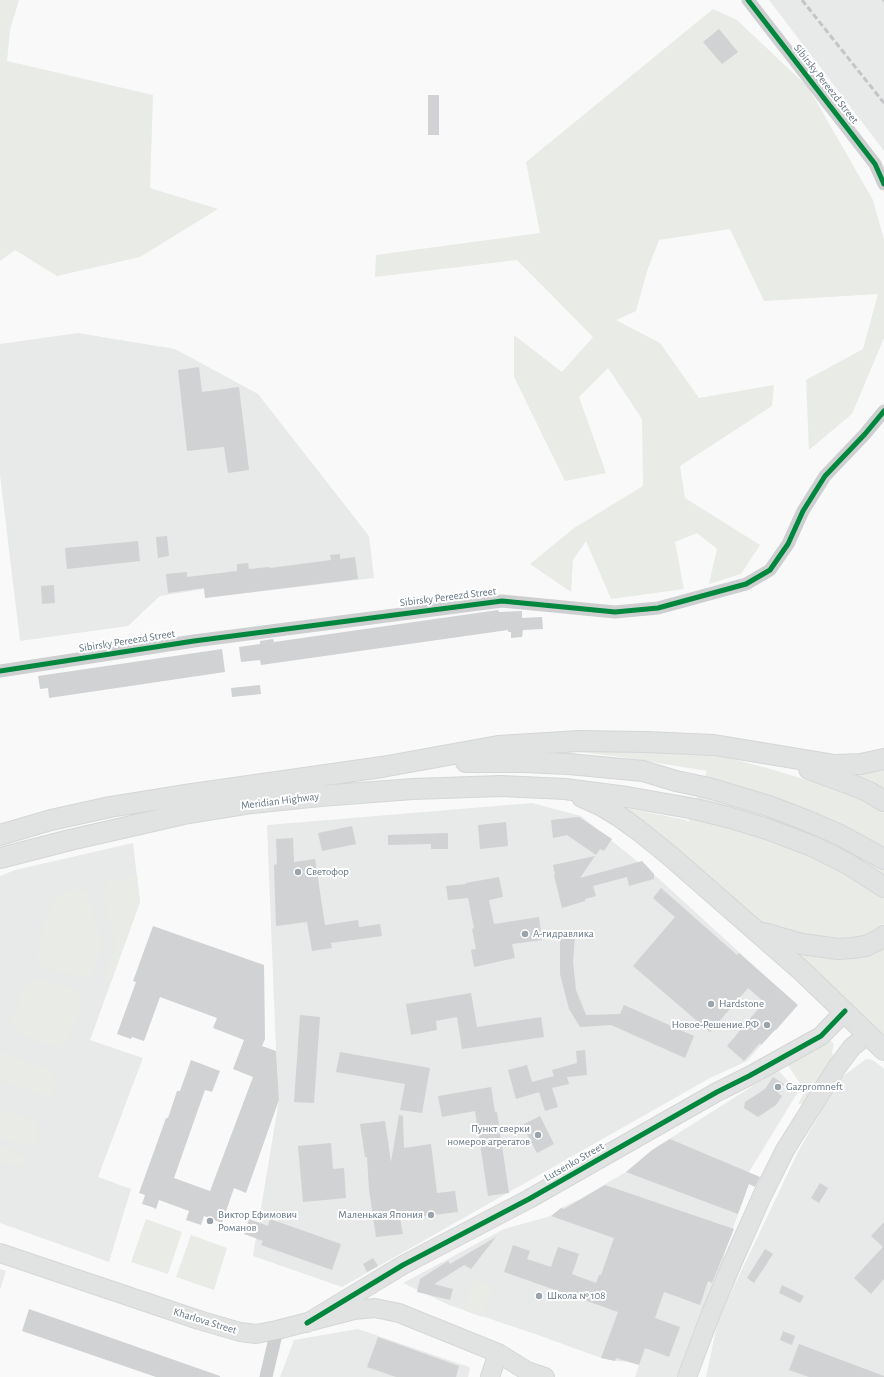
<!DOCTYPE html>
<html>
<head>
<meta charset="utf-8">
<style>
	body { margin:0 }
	canvas { display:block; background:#f9f9f9 }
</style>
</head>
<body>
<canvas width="884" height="1377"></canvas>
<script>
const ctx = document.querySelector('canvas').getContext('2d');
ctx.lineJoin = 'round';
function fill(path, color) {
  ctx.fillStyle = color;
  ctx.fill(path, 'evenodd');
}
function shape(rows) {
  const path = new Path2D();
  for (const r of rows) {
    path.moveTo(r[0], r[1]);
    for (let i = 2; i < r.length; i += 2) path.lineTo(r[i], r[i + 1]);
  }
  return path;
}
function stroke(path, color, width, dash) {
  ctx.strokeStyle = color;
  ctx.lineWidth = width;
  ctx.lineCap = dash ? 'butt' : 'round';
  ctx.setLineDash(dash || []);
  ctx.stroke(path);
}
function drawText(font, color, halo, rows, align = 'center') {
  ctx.font = font + ' "Alegreya Sans",sans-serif';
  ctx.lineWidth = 4;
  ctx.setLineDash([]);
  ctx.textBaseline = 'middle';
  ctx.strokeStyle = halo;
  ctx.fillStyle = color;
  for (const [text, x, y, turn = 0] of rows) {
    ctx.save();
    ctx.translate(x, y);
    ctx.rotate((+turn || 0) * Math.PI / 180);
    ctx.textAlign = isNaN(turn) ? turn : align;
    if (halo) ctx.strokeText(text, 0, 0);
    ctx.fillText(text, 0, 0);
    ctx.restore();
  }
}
const built = shape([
	[769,0,884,0,884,151],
	[78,333,175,349,258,394,369,536,374,578,205,598,204,589,160,596,128,626,20,641,0,475,0,344],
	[532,803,581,816,658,878,797,1005,747,1061,710,1078,342,1287,253,1256,279,1100,276,1051,267,825],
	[133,843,140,902,90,1040,143,1058,98,1177,131,1189,109,1262,0,1223,0,876,15,870],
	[866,1059,873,1060,884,1069,884,1377,706,1377,718,1320,798,1152,839,1079],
	[778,1070,798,1092,749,1172,745,1181,745,1194,726,1249,716,1284,700,1314,677,1377,635,1377,639,1365,629,1362,615,1361,601,1358,538,1335,449,1305,403,1283,504,1229,551,1216,561,1208,580,1199,626,1172,658,1146],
	[0,1269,6,1271,0,1290],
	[358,1329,469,1367,470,1369,468,1377,280,1377,294,1340]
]);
const green = shape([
	[0,0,19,0,10,30,7,61,153,95,150,188,218,209,140,257,57,276,15,250,0,261],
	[713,9,737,20,808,87,873,200,884,240,884,338,852,414,809,450,806,380,863,349,878,294,764,301,730,229,659,240,647,271,636,311,616,320,660,343,699,398,774,385,772,406,680,466,685,498,760,545,741,574,709,584,717,549,697,533,675,542,684,589,611,599,586,541,573,560,571,592,530,564,574,528,643,486,642,419,608,368,579,397,606,473,565,481,514,377,514,335,562,372,593,337,517,260,375,277,376,255,540,233,526,162],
	[556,749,683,752,729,758,767,768,850,793,875,806,884,813,884,924,868,936,836,940,808,936,768,926,757,920,626,808,686,820,688,822,707,771,628,758],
	[884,767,884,792,840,772],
	[137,875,140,902,111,982,107,981,107,970,113,952,114,939,103,898,103,893,107,885,111,881],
	[79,889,86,892,92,905,101,941,101,949,96,964,92,973,84,978,75,976,45,967,39,961,37,953,50,905,57,895,71,890],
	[884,946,884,1035,790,949],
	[36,978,71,988,80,996,82,1004,68,1043,63,1046,56,1047,18,1034,14,1028,12,1019,24,985],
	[830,1040,834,1044,832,1052,833,1055,805,1103,798,1104,805,1091,787,1064,826,1041],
	[0,1052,51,1070,54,1074,56,1079,55,1089,48,1095,42,1095,0,1080],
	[0,1109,31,1120,36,1124,39,1130,37,1140,28,1145,22,1145,0,1137],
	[0,1147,22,1156,24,1162,22,1165,17,1167,0,1161],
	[146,1219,182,1232,168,1274,131,1262],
	[191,1235,227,1248,214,1290,176,1277],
	[474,1280,493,1287,482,1317,463,1310]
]);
const building = shape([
	[719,29,738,52,722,64,703,42],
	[428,95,439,95,439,135,428,135],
	[199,367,202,392,239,387,249,470,228,473,224,447,187,451,178,370],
	[167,536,169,556,158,558,156,537],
	[138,541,140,561,67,569,65,548],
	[340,554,340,559,355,557,358,579,205,598,204,588,168,593,166,574,187,572,187,577,237,571,237,564,248,563,249,569,269,567,270,568,331,560,330,555],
	[54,585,55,603,42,604,41,586],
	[498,610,499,612,522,611,522,618,542,617,543,629,523,630,522,637,511,638,511,632,508,632,508,630,261,665,260,660,241,662,239,647,260,644,260,641,273,639,274,642],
	[222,649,225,672,49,698,48,688,40,689,38,676],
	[260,685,261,694,232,697,231,688],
	[579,817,612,839,604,851,600,849,596,855,567,835,553,838,551,820],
	[506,822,508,846,480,849,478,825],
	[352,826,356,844,322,851,318,833],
	[448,833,448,849,431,849,431,844,388,845,388,835],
	[293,838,294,862,315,859,325,925,358,920,359,927,380,924,382,936,331,943,332,948,312,951,307,922,276,926,274,865,277,864,276,839],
	[595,856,580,878,642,861,654,874,654,879,629,886,627,877,593,886,596,896,585,899,585,901,562,908,554,875,555,875,553,865],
	[499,877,503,897,489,900,494,924,539,917,542,940,512,944,515,958,474,967,471,950,476,949,472,929,474,928,468,898,448,900,446,886,466,884,466,883],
	[661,888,737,955,739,953,798,1005,776,1030,775,1030,761,1045,760,1043,744,1061,727,1046,764,1002,748,988,710,1032,633,966,675,917,653,898],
	[153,926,264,965,265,1039,262,1046,276,1051,279,1100,246,1193,234,1188,222,1223,204,1216,201,1225,186,1220,189,1211,159,1200,156,1209,152,1207,142,1204,145,1195,139,1193,166,1118,168,1118,177,1091,180,1091,191,1060,220,1071,212,1092,205,1090,174,1178,210,1191,253,1077,233,1069,244,1040,213,1028,217,1018,160,997,144,1041,132,1037,131,1039,117,1034,136,982,133,981],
	[560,935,575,935,573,962,576,990,586,1015,620,1014,624,1005,694,1036,685,1058,611,1025,580,1027,569,1009,560,974],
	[471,993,477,1027,541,1017,544,1037,462,1049,457,1017,436,1021,437,1030,411,1035,406,1004],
	[300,1015,320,1017,314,1103,294,1102],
	[585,1050,587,1075,567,1077,569,1084,552,1088,558,1107,545,1111,539,1092,516,1099,508,1070,527,1065,532,1082,554,1076,552,1070,577,1063,576,1051],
	[340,1052,430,1068,422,1113,400,1110,405,1084,336,1072],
	[773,1077,784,1084,778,1093,782,1096,776,1105,758,1117,744,1108,745,1102,765,1089],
	[491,1087,495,1112,497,1112,509,1193,488,1196,475,1111,442,1117,438,1096],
	[399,1115,403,1116,404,1148,431,1144,437,1193,455,1191,458,1212,400,1219,403,1234,376,1237,369,1189,367,1157,365,1157,360,1124,385,1121,391,1162],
	[540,1116,554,1144,537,1153,522,1125],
	[670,1139,760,1177,755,1187,749,1184,738,1214,626,1172,652,1150],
	[331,1143,333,1169,344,1168,346,1198,303,1202,298,1146],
	[820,1183,828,1188,819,1203,811,1198],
	[605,1185,734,1229,712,1283,708,1281,700,1305,664,1292,655,1318,680,1327,669,1357,645,1348,639,1365,616,1358,615,1361,601,1358,618,1312,504,1272,513,1245,530,1251,527,1259,551,1267,558,1247,579,1254,572,1274,596,1283,599,1275,601,1275,614,1238,551,1216,561,1208,564,1209],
	[249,1219,268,1226,270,1219,341,1244,332,1270,261,1245,263,1241,244,1234],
	[884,1222,884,1279,871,1294,854,1278,883,1247,871,1236],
	[496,1237,471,1269,464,1265,434,1284,453,1289,450,1300,417,1292,420,1279,448,1261,450,1264],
	[765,1249,773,1254,754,1283,747,1278],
	[373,1258,378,1266,367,1272,363,1264],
	[782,1285,804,1296,800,1303,779,1293],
	[29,1309,220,1376,220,1377,156,1377,22,1331],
	[783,1331,795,1336,792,1345,780,1340],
	[378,1337,459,1366,456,1377,396,1377,367,1367],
	[799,1344,884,1376,884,1377,809,1377,789,1370]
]);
const street = shape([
	[748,0,875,164,884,184],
	[0,671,194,641,502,601,615,612,658,608,746,584,770,570,788,544,803,511,825,476,865,434,884,411],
	[266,1377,277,1330]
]);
const secondary = shape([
	[0,1253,199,1320,240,1332,256,1334,277,1330,354,1310,375,1308,399,1313,498,1353,527,1371,545,1377],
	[307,1323,403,1265,529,1199,717,1092,749,1076,821,1036,845,1011],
	[490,1377,498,1353],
	[687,1377,711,1313,734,1259,762,1196,785,1150,837,1067,852,1047,868,1034]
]);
const primary = shape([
	[466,762,523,762,569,764,643,771,676,781,709,788,769,806,808,821,838,834,884,859],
	[809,769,855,786,869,792,884,801],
	[582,797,602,806,620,817,638,830,668,854,803,972,884,1050],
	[0,835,51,820,110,807,184,795,382,767,498,746,579,741,646,742,714,745,835,765,861,764,884,759],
	[0,858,70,840,184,814,252,803,320,796,413,789,501,786,565,789,627,797,695,809,731,818,767,829,812,846,848,864,884,887],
	[764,933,802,944,838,949,852,948,866,946,880,939,884,936]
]);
const rail = shape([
	[802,0,884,103],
	[883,0,884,1]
]);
const cycleway = shape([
	[748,0,875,164,884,184],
	[0,671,194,641,502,601,615,612,658,608,746,584,770,570,788,544,803,511,825,476,865,434,884,411],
	[307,1323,403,1265,529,1199,717,1092,749,1076,821,1036,845,1011]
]);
const markers = [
	[298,872,4,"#99a4ac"],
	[525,934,4,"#99a4ac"],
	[711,1004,4,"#99a4ac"],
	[767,1025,4,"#99a4ac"],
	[778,1087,4,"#99a4ac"],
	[538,1135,4,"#99a4ac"],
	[431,1215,4,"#99a4ac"],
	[210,1221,4,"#99a4ac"],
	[539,1296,4,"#99a4ac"]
];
const streetNames = [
	["Sibirsky Pereezd Street",826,84,52],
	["Sibirsky Pereezd Street",448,597,-7],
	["Sibirsky Pereezd Street",127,641,-9],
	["Meridian Highway",280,801,-7],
	["Lutsenko Street",574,1162,-30],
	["Kharlova Street",205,1321,17]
];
const poiNames = [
	["Светофор",306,872],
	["А-гидравлика",533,934],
	["Hardstone",719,1004],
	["Новое-Решение.РФ",759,1025,"right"],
	["Gazpromneft",786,1087],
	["Пункт сверки",530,1129,"right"],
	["номеров агрегатов",530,1142,"right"],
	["Виктор Ефимович",218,1215],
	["Романов",218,1228],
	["Маленькая Япония",423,1215,"right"],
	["Школа № 108",547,1296]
];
fill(built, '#e8e9e9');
fill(green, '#e8ebe6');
fill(building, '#d0d2d3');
stroke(secondary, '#d5d6d7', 20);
stroke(primary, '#d5d6d7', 22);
stroke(street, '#cecfd0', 13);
stroke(secondary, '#e1e2e2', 18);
stroke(primary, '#e1e2e2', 20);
stroke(rail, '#c3c5c6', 3, [6, 3]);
stroke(cycleway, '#00873e', 5);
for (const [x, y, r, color] of markers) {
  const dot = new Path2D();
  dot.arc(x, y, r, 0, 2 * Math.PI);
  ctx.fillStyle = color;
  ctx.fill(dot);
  stroke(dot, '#fff', 1.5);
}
drawText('11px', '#657683', '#fff', streetNames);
drawText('11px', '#657683', '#fff', poiNames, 'left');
</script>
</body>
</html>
